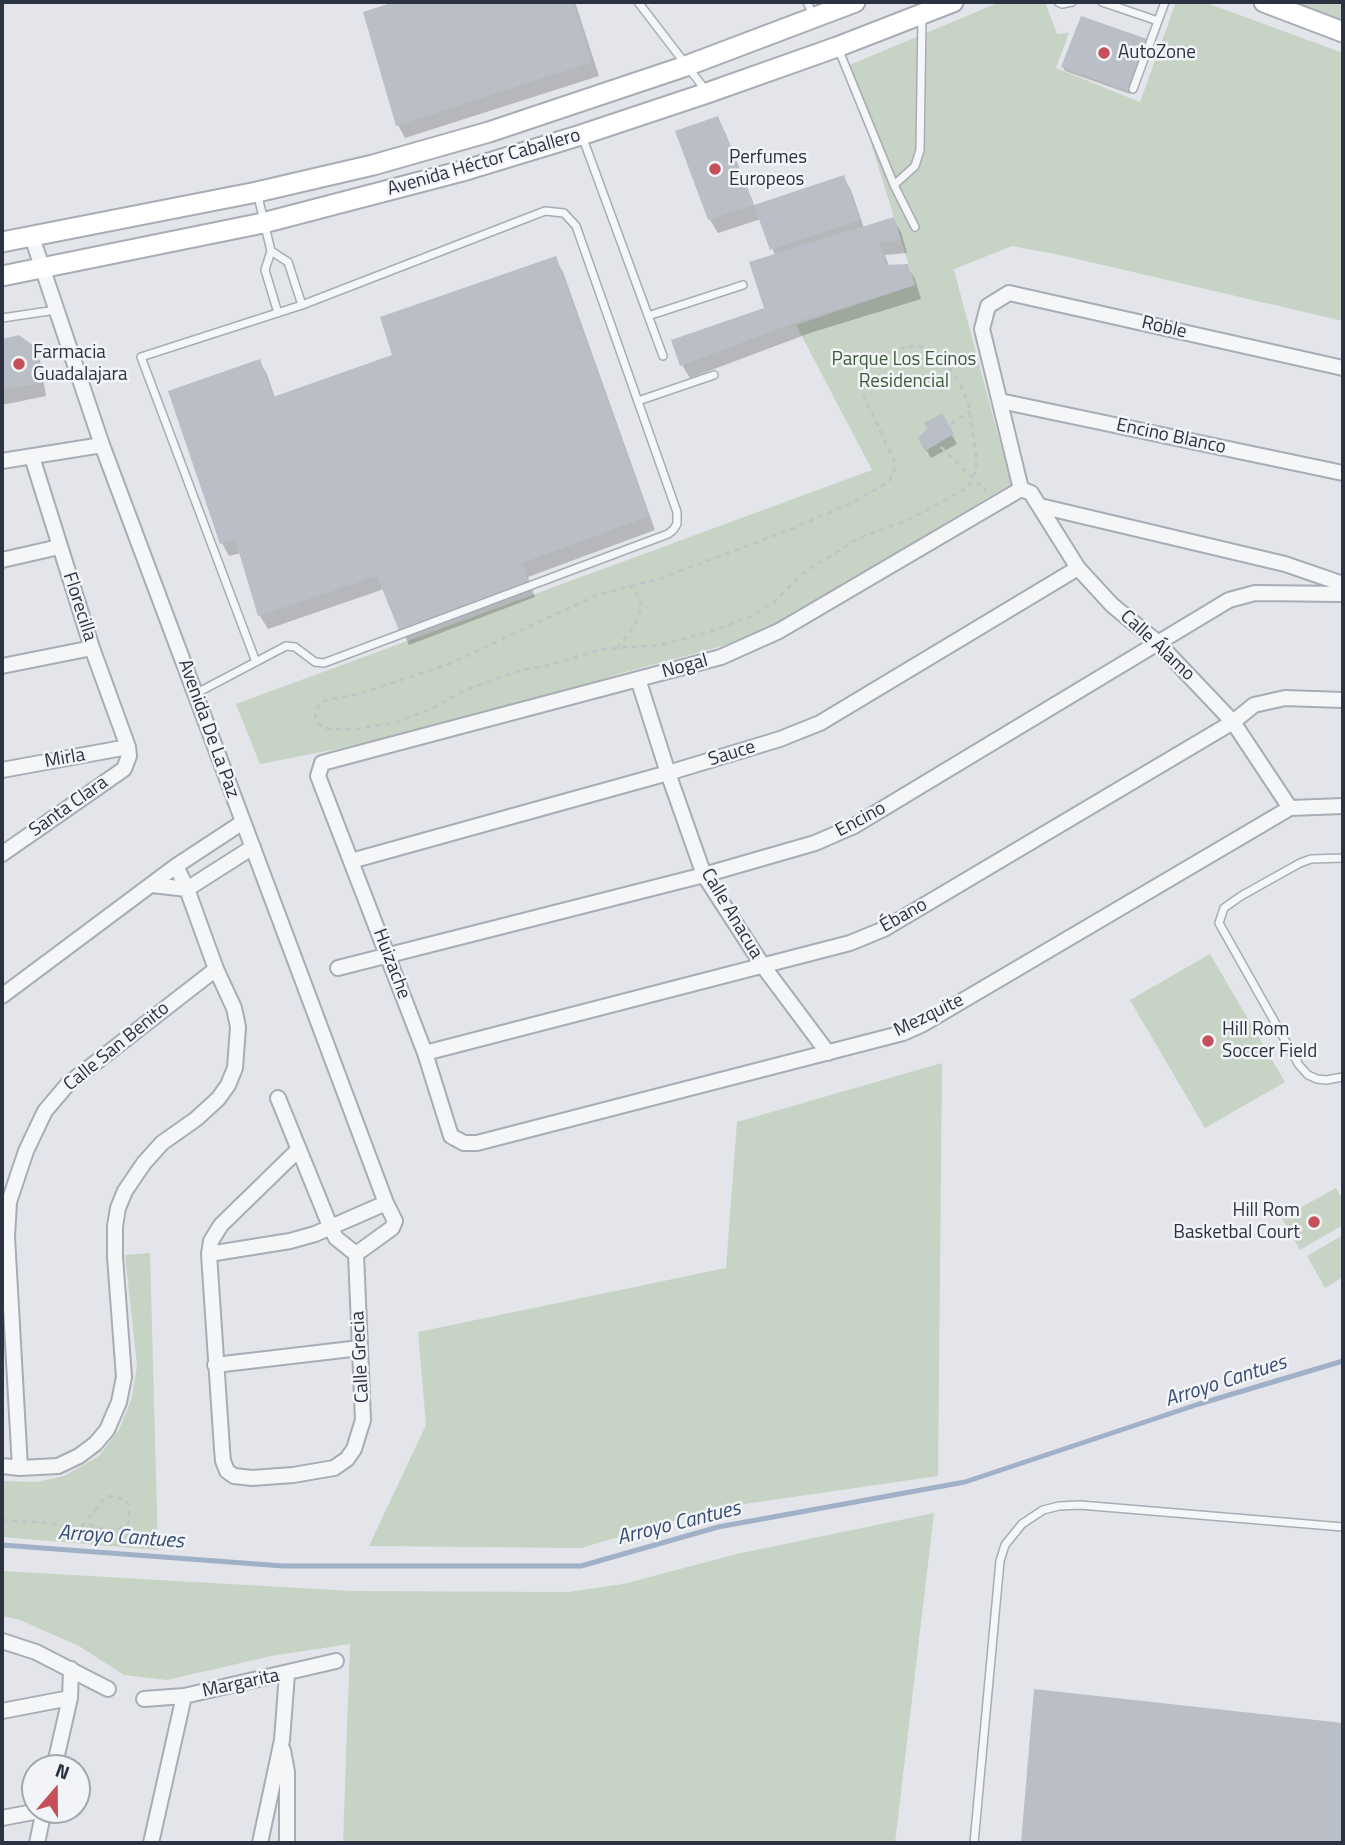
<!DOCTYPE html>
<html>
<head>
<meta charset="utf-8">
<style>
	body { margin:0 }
	#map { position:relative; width:1345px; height:1845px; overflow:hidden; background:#e3e5ea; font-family:"Titillium Web",sans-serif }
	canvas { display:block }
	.frame { position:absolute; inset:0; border:4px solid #2b3241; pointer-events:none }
	.north { position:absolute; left:21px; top:1754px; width:70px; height:70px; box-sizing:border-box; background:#f2f4f7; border:2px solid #a2a6ae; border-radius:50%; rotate:20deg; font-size:19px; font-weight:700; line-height:28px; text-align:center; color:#2b3241 }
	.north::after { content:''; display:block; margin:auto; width:24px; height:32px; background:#c6505a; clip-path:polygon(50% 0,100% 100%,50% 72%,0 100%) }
</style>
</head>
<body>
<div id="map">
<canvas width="1345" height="1845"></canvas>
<div class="frame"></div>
<div class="north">N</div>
</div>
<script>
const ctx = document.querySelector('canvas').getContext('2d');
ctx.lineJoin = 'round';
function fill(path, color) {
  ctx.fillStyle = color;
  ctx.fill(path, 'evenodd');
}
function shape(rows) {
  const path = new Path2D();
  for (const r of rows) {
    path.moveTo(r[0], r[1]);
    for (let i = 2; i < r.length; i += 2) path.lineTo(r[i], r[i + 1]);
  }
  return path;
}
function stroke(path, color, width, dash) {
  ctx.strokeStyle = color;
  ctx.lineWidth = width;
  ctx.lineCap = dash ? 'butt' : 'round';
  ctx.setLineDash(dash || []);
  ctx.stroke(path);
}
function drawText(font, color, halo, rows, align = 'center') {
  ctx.font = font + ' "Titillium Web",sans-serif';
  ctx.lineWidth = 5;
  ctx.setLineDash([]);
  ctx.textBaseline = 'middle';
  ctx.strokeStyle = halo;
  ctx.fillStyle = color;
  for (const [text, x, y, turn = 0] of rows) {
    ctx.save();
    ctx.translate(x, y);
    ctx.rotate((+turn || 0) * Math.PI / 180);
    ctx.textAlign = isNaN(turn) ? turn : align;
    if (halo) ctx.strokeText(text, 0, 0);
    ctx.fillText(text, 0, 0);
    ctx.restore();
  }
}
const green = shape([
	[1000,2,1045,2,1057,34,1069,33,1056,68,1140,102,1176,2,1204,2,1343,53,1343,321,1060,255,1012,246,952,270,954,270,1011,484,752,638,622,673,548,697,408,735,260,764,236,704,872,470,796,325,915,285,847,66],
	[1291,2,1332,2,1343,5,1343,22],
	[1210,954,1285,1082,1205,1128,1130,1000],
	[942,1063,938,1476,717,1508,581,1548,369,1546,426,1425,418,1332,726,1268,737,1122],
	[1336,1188,1343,1200,1343,1225,1300,1250,1282,1218],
	[1343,1235,1343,1277,1325,1288,1307,1256],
	[150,1253,158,1550,2,1537,2,1481,36,1482,64,1476,99,1456,119,1430,132,1397,137,1366,125,1255],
	[934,1513,895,1843,343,1843,350,1644,271,1656,167,1680,124,1675,79,1646,20,1620,2,1616,2,1571,352,1591,568,1592,623,1584,737,1554]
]);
const shadow = shape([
	[399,2,575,2,599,76,405,138,398,125,365,13],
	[1146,41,1148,44,1130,94,1065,71,1063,67],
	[717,119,725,132,755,207,843,177,851,190,864,228,893,219,901,232,907,253,885,255,889,266,907,266,915,279,921,299,810,333,690,378,682,365,767,309,775,255,761,219,718,233,710,220,678,132],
	[555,258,563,272,655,530,528,577,535,597,409,645,384,589,268,629,260,616,241,553,229,556,222,543,259,361,267,374,275,398,394,356],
	[18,337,32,347,40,361,46,396,2,405,2,341],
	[941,416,957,444,931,458,920,439],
	[1036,1691,1343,1724,1343,1843,1022,1843]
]);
const stream = shape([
	[2,1545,283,1566,581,1566,718,1527,965,1482,1199,1404,1343,1361]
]);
const building = shape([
	[394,2,573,2,592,62,396,126,363,12],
	[1081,16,1147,39,1128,91,1061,67],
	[718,116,754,205,844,175,860,220,770,250,754,205,708,220,675,131],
	[894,217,901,240,879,242,886,265,908,264,915,285,802,320,680,366,671,340,764,308,749,262],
	[556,256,649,516,522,563,529,583,400,633,377,576,258,616,235,539,220,544,168,391,260,359,273,397,392,355,380,317],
	[19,335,34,346,40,383,2,390,2,339],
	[942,413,954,434,925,451,918,438,927,429,924,423],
	[1034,1689,1343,1723,1343,1843,1021,1843]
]);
const path = shape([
	[918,346,929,348,943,358,958,380,968,402,976,453,976,470,969,485,960,492,910,519,859,538,803,573,774,602,752,616,715,630,661,645,603,649,550,665,522,670,470,688,428,710,397,722,357,729,329,729,321,726,316,720,315,712,322,701,362,693,449,664,597,595,659,579,792,529,849,504,889,482,895,468,894,460,863,394,863,382,868,369,881,356,906,347,918,346],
	[951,424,970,411],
	[941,447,986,491],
	[617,648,634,627,641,609,640,598,629,585],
	[2,1520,52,1523,72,1528,83,1525,103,1500,110,1496,126,1500,128,1504,130,1519,127,1525,120,1528,109,1531,84,1523]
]);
const lane = shape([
	[638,2,707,92],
	[807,2,814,17],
	[1058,2,1062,4,1072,2],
	[1102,2,1158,21],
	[838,48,894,185,915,227],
	[1133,89,1165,2],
	[582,136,663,356],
	[894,185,915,166,920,150,922,18],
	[257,192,271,251,265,270,278,313],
	[271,251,288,262,302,305],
	[648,316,743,285],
	[2,318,56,310],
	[638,401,714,375],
	[195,694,286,646,295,647,315,662,324,663,668,534,673,530,677,524,677,512,576,226,564,213,545,211,302,305,141,357,256,662],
	[1343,858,1311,859,1300,863,1241,896,1224,908,1219,923,1299,1065,1308,1075,1317,1079,1326,1080,1343,1077],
	[974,1843,1000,1561,1005,1545,1022,1524,1043,1510,1059,1506,1080,1505,1343,1527]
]);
const street = shape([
	[32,237,102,445,386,1203,395,1221,392,1228,356,1254],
	[1000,401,1343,473],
	[2,461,102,445],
	[1021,489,779,631,721,657,322,763,318,776,425,1053,451,1136,464,1143,477,1143,903,1033,923,1024,1290,808,1343,806],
	[1021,489,982,329,988,306,1009,293,1343,368],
	[1021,489,1031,493,1078,568,1112,605,1157,642,1233,722,1290,808],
	[1040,506,1285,564,1343,584],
	[2,560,59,547],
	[2,666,92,648],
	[638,679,668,773,704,875,763,966,828,1053],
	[2,770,128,747],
	[2,854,124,769,129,756,128,747,92,648,32,457],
	[351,861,668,773,780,739,820,723,1078,568],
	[152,885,187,889,253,847],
	[338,968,704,875,815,843,854,826,1229,600,1255,593,1343,594],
	[2,996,176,866,243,822],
	[425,1053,850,943,884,929,1233,722,1254,705,1285,698,1343,700],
	[278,1098,330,1226,336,1238,356,1254,363,1420,354,1449,347,1459,334,1468,293,1475,252,1478,234,1476,227,1471,223,1461,222,1449,209,1254,211,1241,221,1225,299,1149],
	[209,1254,290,1241,315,1234,386,1203],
	[215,1365,360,1348],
	[2,1466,20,1468,58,1466,79,1456,95,1444,107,1430,119,1402,124,1377,115,1257,115,1226,118,1208,125,1191,144,1163,162,1143,196,1119,218,1099,228,1085,235,1068,238,1027,234,1008,216,969,187,889,176,866],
	[20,1468,7,1237,9,1202,26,1151,45,1111,68,1084,216,969],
	[2,1641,36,1652,108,1689],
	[144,1699,184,1696,336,1661],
	[2,1711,70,1698],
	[283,1750,287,1772,287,1843],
	[54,1768,70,1698,71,1669],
	[2,1818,44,1810,37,1843],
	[151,1843,184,1696],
	[260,1843,282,1740,287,1674]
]);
const secondary = shape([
	[1264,2,1343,32],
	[2,242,257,192,373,165,489,132,686,66,855,2],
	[2,276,263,223,466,170,581,135,707,93,837,47,953,2]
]);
const markers = [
	[1104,53,7,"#c6505a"],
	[715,169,7,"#c6505a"],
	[19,364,7,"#c6505a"],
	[1208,1041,7,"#c6505a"],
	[1314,1222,7,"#c6505a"]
];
const poiNames = [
	["AutoZone",1118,53],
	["Perfumes",729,158],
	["Europeos",729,180],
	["Farmacia",33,353],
	["Guadalajara",33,375],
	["Hill Rom",1222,1030],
	["Soccer Field",1222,1052],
	["Hill Rom",1300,1211,"right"],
	["Basketbal Court",1300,1233,"right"]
];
const streetNames = [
	["Avenida Héctor Caballero",484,163,-16],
	["Roble",1164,328,13],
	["Encino Blanco",1171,437,12],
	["Florecilla",79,607,72],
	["Calle Álamo",1157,646,43],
	["Nogal",685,667,-15],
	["Avenida De La Paz",208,729,70],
	["Sauce",732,754,-17],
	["Mirla",65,759,-10],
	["Santa Clara",69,807,-35],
	["Encino",861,820,-28],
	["Calle Anacua",731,914,59],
	["Ébano",904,916,-29],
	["Huizache",391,964,69],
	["Mezquite",929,1016,-26],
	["Calle San Benito",117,1047,-39],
	["Calle Grecia",361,1357,-93],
	["Margarita",241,1684,-12]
];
const parkNames = [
	["Parque Los Ecinos",904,360],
	["Residencial",904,382]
];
const waterNames = [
	["Arroyo Cantues",1226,1382,-18],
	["Arroyo Cantues",679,1524,-14],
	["Arroyo Cantues",121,1538,4]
];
fill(green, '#c7d3c4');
fill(shadow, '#0003');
stroke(stream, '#a0b0c7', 5);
fill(building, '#babec6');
stroke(lane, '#a8acb4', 10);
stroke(street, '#a8acb4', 18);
stroke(secondary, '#a8acb4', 23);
stroke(path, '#c0c3c8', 2.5, [5, 5]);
stroke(lane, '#f5f6f8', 7);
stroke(street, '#f5f6f8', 14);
stroke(secondary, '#fff', 19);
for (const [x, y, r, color] of markers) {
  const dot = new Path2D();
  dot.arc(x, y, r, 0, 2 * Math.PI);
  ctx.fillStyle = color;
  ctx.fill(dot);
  stroke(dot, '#f2f4f7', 2.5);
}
drawText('19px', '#2b3241', '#f2f4f7', poiNames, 'left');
drawText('19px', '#2b3241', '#f2f4f7', streetNames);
drawText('19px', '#3e5c3a', '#f2f4f7', parkNames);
drawText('italic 21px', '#384e73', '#f2f4f7', waterNames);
</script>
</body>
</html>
